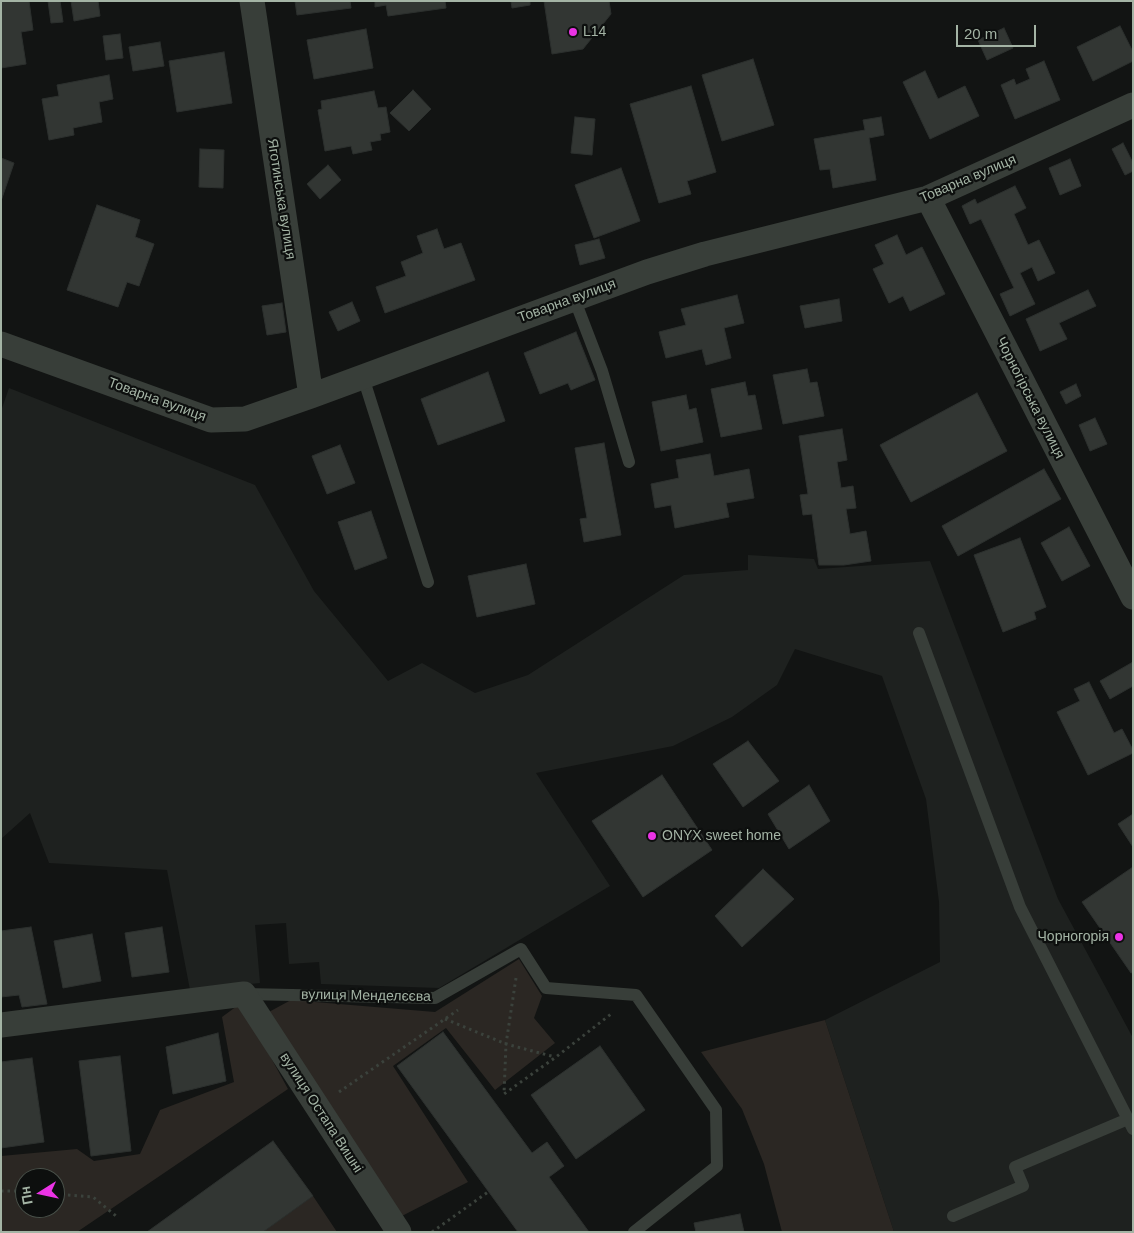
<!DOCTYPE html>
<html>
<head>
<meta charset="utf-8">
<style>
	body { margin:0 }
	#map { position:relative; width:1134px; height:1233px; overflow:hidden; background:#121413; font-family:Helvetica,sans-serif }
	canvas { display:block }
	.frame { position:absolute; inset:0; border:2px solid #a4b4a5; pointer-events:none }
	.north { position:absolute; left:15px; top:1168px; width:50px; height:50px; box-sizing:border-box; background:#0d0f0e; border:1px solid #49514a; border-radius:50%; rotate:260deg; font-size:14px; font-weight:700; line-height:20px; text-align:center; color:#a4b4a5 }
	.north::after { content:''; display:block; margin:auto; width:18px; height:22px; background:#eb33e5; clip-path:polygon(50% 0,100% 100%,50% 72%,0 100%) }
	.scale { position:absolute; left:956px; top:25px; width:80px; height:22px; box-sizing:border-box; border:2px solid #a4b4a5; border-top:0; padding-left:6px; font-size:15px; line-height:18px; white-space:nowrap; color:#a4b4a5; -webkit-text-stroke:4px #0d0f0e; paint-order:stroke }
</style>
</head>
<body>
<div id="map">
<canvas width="1134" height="1233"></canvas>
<div class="frame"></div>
<div class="north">Пн</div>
<div class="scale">20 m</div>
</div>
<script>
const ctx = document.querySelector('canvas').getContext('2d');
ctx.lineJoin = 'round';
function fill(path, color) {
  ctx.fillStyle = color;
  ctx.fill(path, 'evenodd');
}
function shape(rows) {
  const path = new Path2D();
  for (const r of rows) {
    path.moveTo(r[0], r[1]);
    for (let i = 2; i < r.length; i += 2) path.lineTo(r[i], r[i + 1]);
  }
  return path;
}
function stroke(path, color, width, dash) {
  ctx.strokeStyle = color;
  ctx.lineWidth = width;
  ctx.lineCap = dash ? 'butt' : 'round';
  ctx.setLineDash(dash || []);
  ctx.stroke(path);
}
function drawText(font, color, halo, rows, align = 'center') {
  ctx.font = font + ' Helvetica,sans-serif';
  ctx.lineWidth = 4.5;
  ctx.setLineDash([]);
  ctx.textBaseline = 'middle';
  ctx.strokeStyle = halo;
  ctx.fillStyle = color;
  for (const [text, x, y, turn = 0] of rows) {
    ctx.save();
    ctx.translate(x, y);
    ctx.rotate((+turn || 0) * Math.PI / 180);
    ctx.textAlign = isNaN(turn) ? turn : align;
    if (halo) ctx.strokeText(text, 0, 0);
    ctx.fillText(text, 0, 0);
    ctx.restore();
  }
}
const built = shape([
	[9,388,255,485,314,591,388,681,422,663,475,693,528,675,684,575,748,570,748,555,814,559,818,569,930,561,1058,899,1133,1038,1133,1232,894,1232,825,1020,940,962,939,902,926,799,882,676,795,649,777,685,732,717,673,746,536,773,610,886,439,988,321,984,319,962,289,964,286,923,255,925,260,983,190,990,167,870,49,863,30,813,1,839,1,411]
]);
const green = shape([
	[519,959,542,996,534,1018,555,1043,495,1090,446,1028,393,1066,468,1182,398,1218,267,1013,291,1000,435,1012],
	[241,1003,288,1089,77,1232,1,1232,1,1156,77,1149,94,1161,140,1154,160,1110,234,1082,222,1017],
	[25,1178,55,1178,55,1208,25,1208],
	[825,1020,894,1232,782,1232,764,1164,742,1109,701,1052],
	[313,1196,337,1232,263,1232]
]);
const building = shape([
	[1,1,29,1,33,30,21,32,26,64,1,68,1,1],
	[48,1,60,1,63,22,51,23,48,1],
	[71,1,98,1,100,16,74,21,71,1],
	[295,1,350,1,351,8,297,15,295,1],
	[375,1,445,1,446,8,388,16,386,5,375,7,375,1],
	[511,1,530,1,530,5,512,8,511,1],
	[544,1,609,1,611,14,583,49,552,54,544,1],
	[1120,26,1133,52,1133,61,1093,81,1077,47,1120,26],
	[1004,28,1013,48,987,60,978,40,1004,28],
	[366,29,373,68,314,79,307,40,366,29],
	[120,34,123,58,106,60,103,36,120,34],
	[160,42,164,66,133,71,129,47,160,42],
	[224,52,232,103,177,112,169,61,224,52],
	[753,59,774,125,722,141,702,75,753,59],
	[1044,61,1060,100,1015,119,1001,85,1014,79,1016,85,1030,79,1026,69,1044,61],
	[925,71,938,99,965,86,979,116,930,139,903,82,925,71],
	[109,75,113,99,99,102,102,122,73,128,74,135,49,140,42,99,59,96,57,85,109,75],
	[691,86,716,172,687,181,691,194,659,203,630,104,691,86],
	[413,90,431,109,409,131,390,113,413,90],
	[374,91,378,108,386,107,390,132,380,134,381,140,370,142,372,150,353,154,351,146,325,151,318,110,322,109,321,101,374,91],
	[575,117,595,119,592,155,571,153,575,117],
	[881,117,884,135,869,138,876,180,833,188,830,169,820,170,814,139,865,130,863,120,881,117],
	[1123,143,1133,163,1133,171,1125,175,1112,149,1123,143],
	[200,149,224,150,223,188,199,187,200,149],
	[1,158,14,163,1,201,1,158],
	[1070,159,1081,186,1060,195,1049,168,1070,159],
	[328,165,341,180,320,199,307,184,328,165],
	[621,168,640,221,594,238,575,185,621,168],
	[1015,186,1026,208,1014,214,1028,245,1039,240,1055,273,1038,281,1032,267,1020,273,1035,304,1010,316,1000,294,1014,288,981,219,970,224,962,206,975,199,977,204,1015,186],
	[97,205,140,220,135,237,154,244,139,286,127,282,118,307,67,290,97,205],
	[437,229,444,249,461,243,475,280,385,313,376,287,406,276,401,262,423,253,417,236,437,229],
	[897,235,906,255,922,247,945,294,910,311,903,296,889,303,873,269,884,264,875,245,897,235],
	[599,239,605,258,580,265,575,245,599,239],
	[1088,290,1096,306,1059,323,1067,339,1040,351,1026,319,1088,290],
	[737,295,744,323,724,328,731,358,706,365,702,349,666,358,659,332,686,325,681,309,737,295],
	[839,299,842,321,805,328,800,306,839,299],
	[352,302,360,321,338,331,329,312,352,302],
	[282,303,286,332,267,335,262,306,282,303],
	[576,332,595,380,571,390,568,383,540,394,524,353,576,332],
	[807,369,810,383,817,382,824,416,783,424,773,375,807,369],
	[488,372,505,421,438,445,421,399,488,372],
	[745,382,748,396,755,395,762,429,721,437,711,389,745,382],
	[1076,384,1081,396,1066,404,1060,392,1076,384],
	[977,393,1007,451,911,502,880,445,977,393],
	[686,395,689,410,696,408,703,442,661,451,652,402,686,395],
	[1095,418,1107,444,1090,451,1079,425,1095,418],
	[842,429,847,460,837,462,841,488,853,486,856,508,846,509,850,534,866,531,871,561,844,565,819,565,812,514,803,515,800,495,808,494,799,436,842,429],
	[604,443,621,535,584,542,580,519,587,518,575,448,604,443],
	[340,445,355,483,327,494,312,456,340,445],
	[710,454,714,476,749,469,754,498,726,503,729,517,675,528,671,505,655,508,651,484,679,478,676,460,710,454],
	[1044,469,1061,499,958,556,942,526,1044,469],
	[371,511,387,558,355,570,338,522,371,511],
	[1069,527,1090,566,1062,581,1041,543,1069,527],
	[1020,538,1046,607,1034,612,1036,619,1003,632,974,555,1020,538],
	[526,564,535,604,477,617,468,576,526,564],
	[1133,662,1133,686,1110,699,1100,681,1133,662],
	[1089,682,1114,733,1122,729,1133,750,1133,753,1088,775,1057,712,1080,701,1074,689,1089,682],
	[748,741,779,781,743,807,713,764,748,741],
	[662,775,712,850,643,897,592,821,662,775],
	[809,785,830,821,789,849,768,814,809,785],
	[1133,814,1133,847,1118,824,1133,814],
	[1133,867,1133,972,1131,973,1082,902,1133,867],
	[763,869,794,899,742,947,715,916,763,869],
	[31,927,47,1004,22,1007,19,995,1,997,1,931,31,927],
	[162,927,169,972,132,977,125,933,162,927],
	[92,934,101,981,63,988,54,941,92,934],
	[443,1032,532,1153,547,1142,564,1166,549,1177,589,1232,518,1232,397,1066,443,1032],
	[218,1033,226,1081,173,1094,166,1047,218,1033],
	[600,1046,645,1110,576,1159,531,1095,600,1046],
	[120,1056,131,1151,91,1156,79,1061,120,1056],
	[32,1058,44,1142,1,1148,1,1062,32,1058],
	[273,1141,313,1196,263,1232,147,1232,273,1141],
	[740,1214,744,1232,696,1232,694,1223,740,1214]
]);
const path = shape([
	[516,978,506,1044,504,1094,556,1057,611,1014],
	[445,1019,506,1044,555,1057],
	[339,1092,458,1010],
	[1,1191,25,1191],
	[55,1194,93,1197,116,1216],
	[432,1232,488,1192]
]);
const service = shape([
	[574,298,602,371,629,462],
	[363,377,428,582],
	[919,633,1020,907,1133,1129],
	[244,994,435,998,521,949,546,988,636,995,716,1110,717,1166,634,1232],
	[953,1216,1023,1186,1015,1167,1128,1119]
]);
const minor = shape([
	[252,1,311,396],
	[928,198,1133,597],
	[1,344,211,420,245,419,311,396,647,272,705,254,928,198,1133,105],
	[1,1025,244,994,399,1232]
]);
const markers = [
	[573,32,5,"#eb33e5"],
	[652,836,5,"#eb33e5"],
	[1119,937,5,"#eb33e5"]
];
const poiNames = [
	["L14",583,32],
	["ONYX sweet home",662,836],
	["Чорногорія",1109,937,"right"]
];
const streetNames = [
	["Товарна вулиця",968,179,-23],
	["Яготинська вулиця",281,199,81],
	["Товарна вулиця",567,301,-20],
	["Чорногірська вулиця",1030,398,63],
	["Товарна вулиця",157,400,20],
	["вулиця Менделєєва",366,996,1],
	["вулиця Остапа Вишні",321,1113,57]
];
fill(built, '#1e211f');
fill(green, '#2b2723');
fill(building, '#323633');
stroke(building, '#2c302e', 1);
stroke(path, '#3b423c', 3, [2.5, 4]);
stroke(service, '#383e39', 12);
stroke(minor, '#383e39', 25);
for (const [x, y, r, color] of markers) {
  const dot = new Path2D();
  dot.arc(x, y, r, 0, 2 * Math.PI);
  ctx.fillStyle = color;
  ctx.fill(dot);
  stroke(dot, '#0d0f0e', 2);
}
drawText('14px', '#a4b4a5', '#0d0f0e', poiNames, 'left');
drawText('14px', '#a4b4a5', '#0d0f0e', streetNames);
</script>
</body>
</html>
